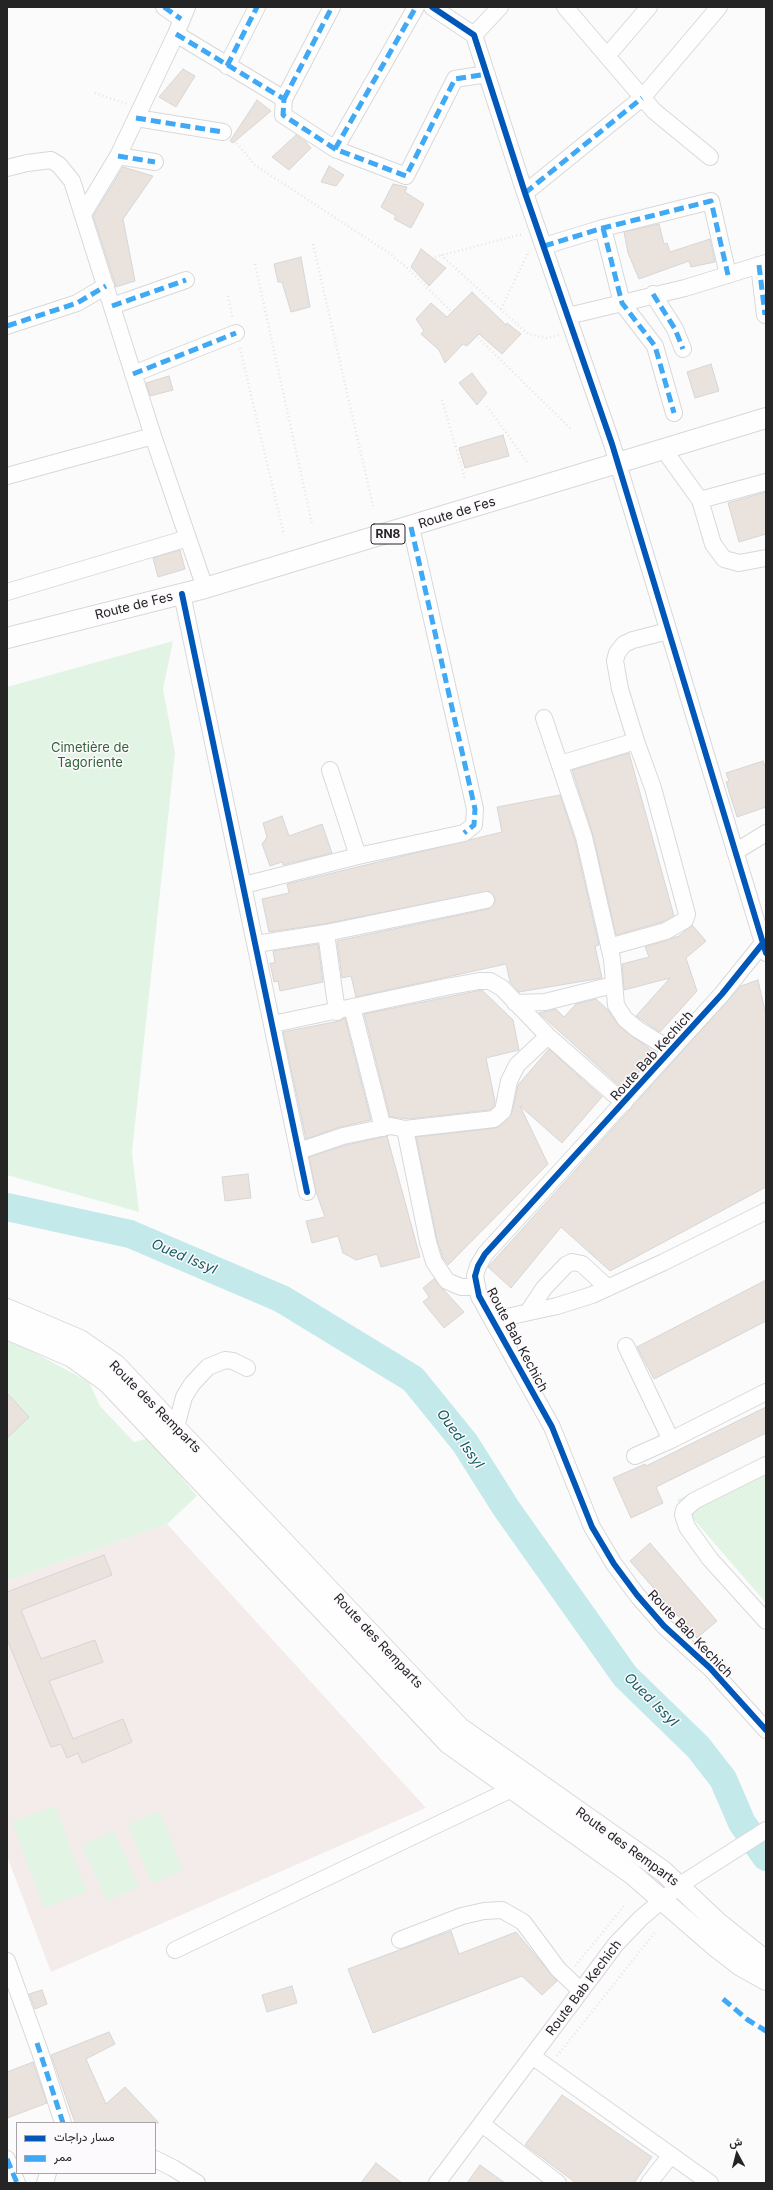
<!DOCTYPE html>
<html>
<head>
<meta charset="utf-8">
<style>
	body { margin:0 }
	#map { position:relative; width:773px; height:2190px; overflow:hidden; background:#fcfbfc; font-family:Inter,Vazirmatn,sans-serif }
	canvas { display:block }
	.frame { position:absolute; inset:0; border:8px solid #262526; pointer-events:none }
	.legend { position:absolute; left:16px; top:2122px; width:140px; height:52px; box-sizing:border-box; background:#fdfafd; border:1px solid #a7a5a7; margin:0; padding:5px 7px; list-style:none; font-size:12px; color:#262526 }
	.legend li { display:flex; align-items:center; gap:8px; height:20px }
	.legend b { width:20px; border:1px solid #a7a5a7 }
	.north { position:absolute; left:717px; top:2134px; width:40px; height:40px; -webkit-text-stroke:3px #fdfafd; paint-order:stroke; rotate:353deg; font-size:11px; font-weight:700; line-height:16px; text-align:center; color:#262526 }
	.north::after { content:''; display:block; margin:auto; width:14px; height:18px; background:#262526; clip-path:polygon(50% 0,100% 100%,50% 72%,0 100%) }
</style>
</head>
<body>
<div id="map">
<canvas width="773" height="2190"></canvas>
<div class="frame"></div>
<ul class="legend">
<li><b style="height:5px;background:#0057b8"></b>مسار دراجات</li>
<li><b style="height:5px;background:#3fa9f5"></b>ممر</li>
</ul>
<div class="north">ش</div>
</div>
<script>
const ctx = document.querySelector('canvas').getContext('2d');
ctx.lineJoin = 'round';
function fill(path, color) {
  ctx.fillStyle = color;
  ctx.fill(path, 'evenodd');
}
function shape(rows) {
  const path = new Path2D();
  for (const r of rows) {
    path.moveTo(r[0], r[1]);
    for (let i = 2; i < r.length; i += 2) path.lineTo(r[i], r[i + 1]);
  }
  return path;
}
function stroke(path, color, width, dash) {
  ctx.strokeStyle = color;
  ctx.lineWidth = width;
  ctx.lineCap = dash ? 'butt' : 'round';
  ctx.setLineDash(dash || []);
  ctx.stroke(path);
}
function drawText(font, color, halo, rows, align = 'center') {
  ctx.font = font + ' Inter,sans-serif';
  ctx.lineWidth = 3;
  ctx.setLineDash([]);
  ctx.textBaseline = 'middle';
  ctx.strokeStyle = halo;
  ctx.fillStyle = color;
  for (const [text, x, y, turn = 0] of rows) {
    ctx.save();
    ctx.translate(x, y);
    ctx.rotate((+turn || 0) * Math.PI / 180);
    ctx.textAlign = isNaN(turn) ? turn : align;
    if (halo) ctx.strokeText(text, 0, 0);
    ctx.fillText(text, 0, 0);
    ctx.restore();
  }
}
const education = shape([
	[167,1524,426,1808,51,1972,7,1856,7,1581]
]);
const green = shape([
	[173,641,163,689,175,753,132,1152,139,1212,7,1175,7,687],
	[7,1338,89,1382,100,1406,134,1442,149,1438,197,1496,167,1524,7,1581],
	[766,1457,766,1603,677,1500],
	[55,1806,87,1892,44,1908,12,1822],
	[160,1811,183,1871,151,1883,128,1824],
	[114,1831,139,1887,107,1901,82,1845]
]);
const river = shape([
	[7,1207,130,1234,282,1299,413,1379,465,1443,506,1508,625,1676,698,1747,723,1779,742,1823,766,1857]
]);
const building = shape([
	[183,69,195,76,176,107,159,97,183,69],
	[257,100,271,111,233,143,230,141,257,100],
	[296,135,306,142,311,148,289,170,272,157,296,135],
	[329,166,344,175,336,186,321,182,329,166],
	[123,167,153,176,123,219,135,281,116,287,93,216,123,167],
	[393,184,407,187,405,192,424,204,411,228,394,219,396,216,381,207,393,184],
	[659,224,664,244,667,243,670,252,710,239,715,262,691,267,689,261,639,279,628,253,624,232,659,224],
	[421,249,446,268,429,286,411,267,421,249],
	[301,257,310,307,291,312,282,282,278,282,274,264,301,257],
	[472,292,506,325,507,323,521,334,502,354,479,334,467,346,463,344,445,363,439,350,421,334,424,331,416,319,431,303,447,317,472,292],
	[711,364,719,391,695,398,687,372,711,364],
	[472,373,487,393,477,405,459,383,472,373],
	[169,376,173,390,150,396,146,383,169,376],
	[503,435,509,456,465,468,459,448,503,435],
	[766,492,766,534,739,542,728,503,766,492],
	[180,550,185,569,158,577,153,558,180,550],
	[629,753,674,916,662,922,616,935,593,835,572,770,629,753],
	[763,761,766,769,766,807,737,817,726,782,729,781,726,773,763,761],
	[560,795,575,840,599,945,595,946,602,978,519,992,510,982,506,964,356,997,351,976,342,978,337,941,488,909,495,903,495,898,489,891,324,924,269,932,262,899,289,893,287,884,502,832,497,807,560,795],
	[282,816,289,836,322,824,332,853,283,865,282,862,270,866,262,844,267,837,263,823,282,816],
	[692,925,706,941,686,958,697,991,660,1032,636,1016,670,978,624,990,622,964,649,957,645,947,679,936,692,925],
	[318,944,323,982,280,991,278,981,274,982,270,963,275,963,273,951,318,944],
	[758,980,766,1015,766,1187,610,1271,561,1227,511,1288,488,1267,741,986,758,980],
	[482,990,513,1020,519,1050,486,1058,495,1101,494,1106,490,1110,409,1119,390,1117,364,1014,482,990],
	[596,999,608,1010,619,1026,655,1053,623,1089,539,1013,556,1009,564,1017,576,1004,596,999],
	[345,1018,371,1120,340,1127,306,1139,283,1032,339,1021,345,1018],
	[549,1049,602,1097,562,1143,520,1106,548,1164,448,1265,443,1258,437,1240,416,1137,495,1128,500,1126,512,1113,518,1085,549,1049],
	[387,1136,420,1257,381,1267,377,1254,356,1260,343,1253,338,1236,312,1243,306,1221,325,1217,316,1192,309,1157,346,1145,387,1136],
	[248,1174,251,1198,225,1201,222,1177,248,1174],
	[434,1279,464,1312,444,1328,423,1302,429,1297,423,1288,434,1279],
	[766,1280,766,1321,654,1379,637,1347,766,1280],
	[7,1393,29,1417,7,1438,7,1393],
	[766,1407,766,1433,656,1487,663,1503,631,1518,613,1478,645,1464,646,1466,766,1407],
	[650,1543,717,1621,697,1638,630,1561,650,1543],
	[104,1555,112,1575,21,1610,41,1659,95,1640,103,1662,49,1681,73,1739,123,1719,132,1742,82,1763,78,1753,67,1758,61,1744,51,1747,7,1639,7,1592,104,1555],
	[451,1931,459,1954,516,1932,557,1981,542,1995,522,1976,373,2033,348,1969,451,1931],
	[292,1986,297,2003,267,2012,262,1995,292,1986],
	[42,1990,47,2004,35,2009,29,1994,42,1990],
	[109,2032,115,2044,86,2059,106,2104,125,2087,159,2123,75,2123,51,2055,109,2032],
	[33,2062,47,2103,7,2118,7,2072,33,2062],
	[562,2095,652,2157,634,2183,576,2183,525,2145,562,2095],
	[376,2163,402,2183,361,2183,376,2163],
	[480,2165,505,2183,467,2183,480,2165]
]);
const path = shape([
	[95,93,127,104],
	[234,140,255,165,389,253,405,266,572,430],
	[313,244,373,506],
	[441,255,528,334,547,338,559,335],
	[431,258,523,234],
	[255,264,312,524],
	[228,296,233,319],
	[501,309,529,251],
	[240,348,284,535],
	[442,400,465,479],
	[487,406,527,462],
	[575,1966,624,1906],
	[557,2056,656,1931]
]);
const minor = shape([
	[164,7,181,19],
	[432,7,474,35,525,193,612,444,766,953],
	[565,7,654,111,710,157],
	[176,34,284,99,283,115,335,149,406,176,455,79,487,74],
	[474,35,500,7],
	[607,56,649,7],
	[227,66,257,7],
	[284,99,332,7],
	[136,118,223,132],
	[335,149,416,7],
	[118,156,155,162],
	[7,168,27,163,51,160,59,165,72,181,153,436,205,588],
	[525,193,642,98,719,7],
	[83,214,118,156,176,34,187,7],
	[603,228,622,303,655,346,674,413],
	[544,246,603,228,711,201,728,275],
	[759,265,765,315],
	[653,294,675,329,683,349],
	[112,306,186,280],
	[568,316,685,288,766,263],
	[7,326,77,303,106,286],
	[133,374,236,333],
	[664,450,700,500,766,482],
	[7,476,153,436],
	[700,500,713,544,724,559,739,563,766,558],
	[7,592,188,538],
	[182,594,307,1192],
	[544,718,584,837,612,959,616,1005,625,1019,637,1029,671,1050],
	[560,764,636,741,620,689,615,661,617,653,624,644,633,640,668,631],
	[330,770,358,856],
	[735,852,766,833],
	[244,885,358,856,464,833,474,825,475,809,467,773,411,527],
	[326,933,486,900],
	[763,943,722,994,485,1254,478,1266,475,1276,479,1296,552,1427,592,1527,614,1564,637,1595,664,1626,710,1668,766,1730],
	[256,944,326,933,337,1012],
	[609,947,666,931,685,920,687,914,653,788,636,741],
	[515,1003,545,1002,613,985],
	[352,1007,383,1128],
	[273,1024,446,987,479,981,490,981,502,988,548,1036,624,1103],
	[405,1129,428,1242,434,1262,447,1281,461,1287,476,1287],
	[299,1151,343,1136,391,1126,405,1129,494,1119,503,1111,509,1081,517,1065,548,1036],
	[528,1312,544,1288,566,1265,572,1262,582,1264,608,1288],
	[493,1320,557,1306,592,1295,664,1262,766,1211],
	[626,1346,671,1440],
	[171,1437,176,1427,184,1397,192,1384,208,1367,225,1360,233,1361,247,1368],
	[635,1456,671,1440,766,1392],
	[766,1465,694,1501,684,1510,683,1515,687,1527,710,1559,766,1621],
	[400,1940,462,1916,484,1911,502,1910,523,1922,558,1969,581,1991],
	[175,1950,512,1789],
	[7,1961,40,2052,63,2123],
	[532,2056,710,2183],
	[482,2124,558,2183],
	[7,2159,17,2183],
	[155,2159,173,2168,197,2183],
	[45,2183,48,2173],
	[437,2183,616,1944,641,1918,680,1885,766,1830],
	[649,2183,671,2155]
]);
const major = shape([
	[7,638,205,588,766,418],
	[7,1309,80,1340,116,1365,460,1728,663,1871,717,1922,766,1961],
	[7,1329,72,1357,107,1382,448,1743,632,1874,715,1946,741,1966,766,1980]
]);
const quiet = shape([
	[164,7,181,19],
	[176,34,284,99,283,115,335,149,406,176,455,79,487,74],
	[227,66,257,7],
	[284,99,332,7],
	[136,118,223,132],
	[335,149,416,7],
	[118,156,155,162],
	[525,193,642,98],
	[603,228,622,303,655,346,674,413],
	[544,246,603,228,711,201,728,275],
	[759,265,765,315],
	[653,294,675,329,683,349],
	[112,306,186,280],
	[7,326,77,303,106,286],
	[133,374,236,333],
	[411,527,475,809,474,825,464,833],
	[723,1999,748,2020,766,2031],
	[37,2043,63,2123],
	[7,2159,17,2183]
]);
const cycleway = shape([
	[432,7,474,35,525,193,612,444,766,953],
	[182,594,307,1192],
	[763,943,722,994,485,1254,478,1266,475,1276,479,1296,552,1427,592,1527,614,1564,637,1595,664,1626,710,1668,766,1730]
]);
const shields = [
	[388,534,34]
];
const shieldNames = [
	["RN8",388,534]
];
const streetNames = [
	["Route de Fes",457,513,-17],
	["Route de Fes",134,606,-14],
	["Route Bab Kechich",652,1056,-48],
	["Route Bab Kechich",517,1340,62],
	["Route des Remparts",155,1407,45],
	["Route Bab Kechich",690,1634,46],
	["Route des Remparts",378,1641,47],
	["Route des Remparts",627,1847,36],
	["Route Bab Kechich",584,1988,-53]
];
const parkNames = [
	["Cimetière de",90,748],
	["Tagoriente",90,763]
];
const waterNames = [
	["Oued Issyl",184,1257,23],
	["Oued Issyl",460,1439,54],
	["Oued Issyl",651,1700,45]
];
fill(education, '#f4ebeb');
fill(green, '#e2f4e4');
stroke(river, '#c3e9eb', 28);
fill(building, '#e9e2dd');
stroke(building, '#d7d6d6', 1);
stroke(minor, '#d9d8d9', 18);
stroke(major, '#d9d8d9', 22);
stroke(path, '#e6e5e6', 2.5, [1, 3]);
stroke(minor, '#fffeff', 16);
stroke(major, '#fffeff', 20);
stroke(quiet, '#3fa9f5', 5, [10, 5]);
stroke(cycleway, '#0057b8', 6);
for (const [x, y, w] of shields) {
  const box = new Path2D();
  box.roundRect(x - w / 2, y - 10, w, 20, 3);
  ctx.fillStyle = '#fdfafd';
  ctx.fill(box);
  stroke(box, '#262526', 1);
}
drawText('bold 12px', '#262526', null, shieldNames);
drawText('13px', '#262526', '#fdfafd', streetNames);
drawText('13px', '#326339', '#fdfafd', parkNames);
drawText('italic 14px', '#115c60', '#fdfafd', waterNames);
</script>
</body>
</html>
